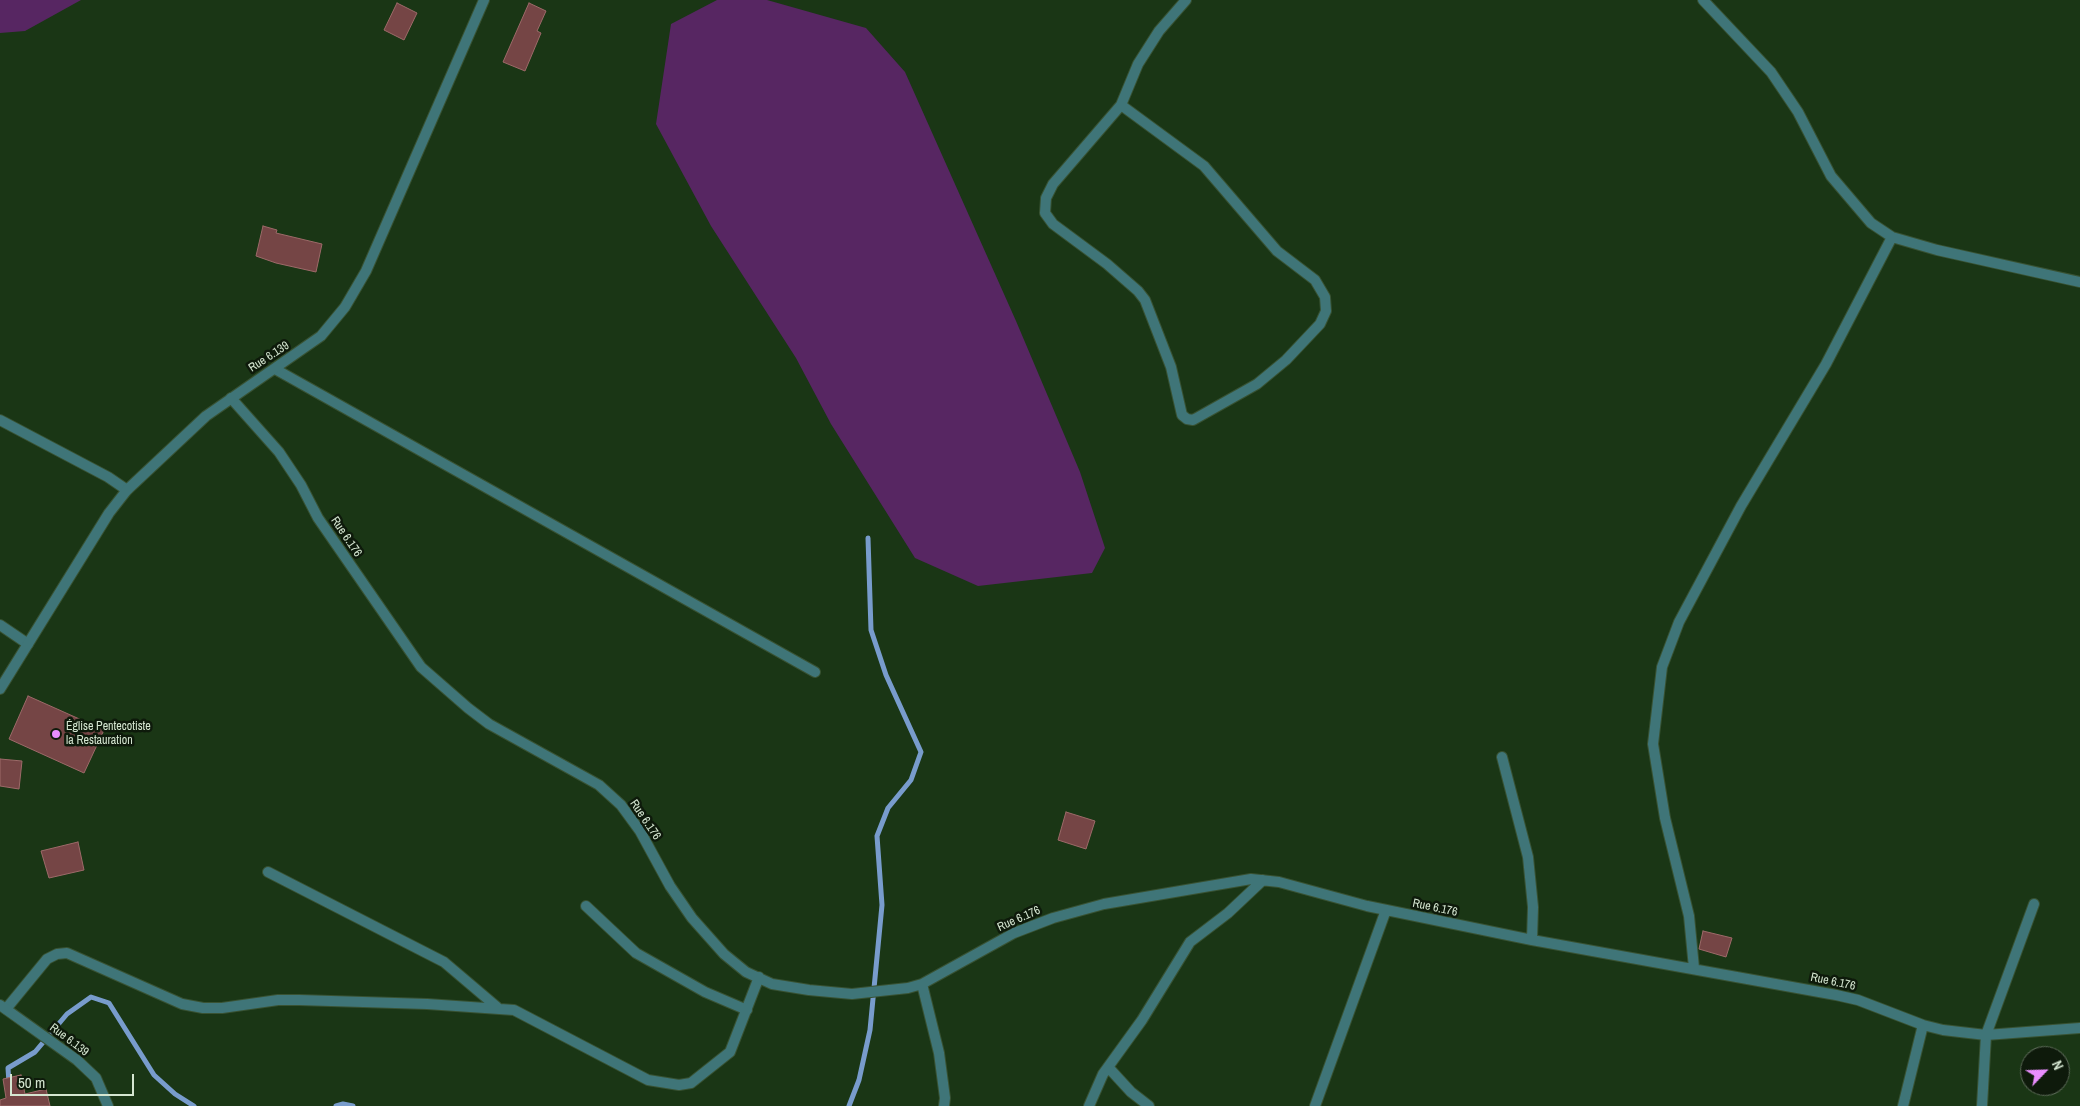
<!DOCTYPE html>
<html>
<head>
<meta charset="utf-8">
<style>
	body { margin:0 }
	#map { position:relative; width:2080px; height:1106px; overflow:hidden; background:#1a3615; font-family:"Archivo Narrow",sans-serif }
	canvas { display:block }
	.north { position:absolute; left:2020px; top:1046px; width:50px; height:50px; box-sizing:border-box; background:#0e1a0b; border:1px solid #5e6c5a; border-radius:50%; rotate:66deg; font-size:14px; font-weight:700; line-height:20px; text-align:center; color:#d5e6d1 }
	.north::after { content:''; display:block; margin:auto; width:18px; height:22px; background:#e98dfe; clip-path:polygon(50% 0,100% 100%,50% 72%,0 100%) }
	.scale { position:absolute; left:10px; top:1074px; width:124px; height:22px; box-sizing:border-box; border:2px solid #d5e6d1; border-top:0; padding-left:6px; font-size:15px; line-height:18px; white-space:nowrap; color:#d5e6d1; -webkit-text-stroke:4px #0e1a0b; paint-order:stroke }
</style>
</head>
<body>
<div id="map">
<canvas width="2080" height="1106"></canvas>
<div class="north">N</div>
<div class="scale">50 m</div>
</div>
<script>
const ctx = document.querySelector('canvas').getContext('2d');
ctx.lineJoin = 'round';
function fill(path, color) {
  ctx.fillStyle = color;
  ctx.fill(path, 'evenodd');
}
function shape(rows) {
  const path = new Path2D();
  for (const r of rows) {
    path.moveTo(r[0], r[1]);
    for (let i = 2; i < r.length; i += 2) path.lineTo(r[i], r[i + 1]);
  }
  return path;
}
function stroke(path, color, width, dash) {
  ctx.strokeStyle = color;
  ctx.lineWidth = width;
  ctx.lineCap = dash ? 'butt' : 'round';
  ctx.setLineDash(dash || []);
  ctx.stroke(path);
}
function drawText(font, color, halo, rows, align = 'center') {
  ctx.font = font + ' "Archivo Narrow",sans-serif';
  ctx.lineWidth = 5;
  ctx.setLineDash([]);
  ctx.textBaseline = 'middle';
  ctx.strokeStyle = halo;
  ctx.fillStyle = color;
  for (const [text, x, y, turn = 0] of rows) {
    ctx.save();
    ctx.translate(x, y);
    ctx.rotate((+turn || 0) * Math.PI / 180);
    ctx.textAlign = isNaN(turn) ? turn : align;
    if (halo) ctx.strokeText(text, 0, 0);
    ctx.fillText(text, 0, 0);
    ctx.restore();
  }
}
const green = shape([
	[0,0,81,0,25,31,0,33],
	[717,0,767,0,866,28,905,72,1016,321,1080,472,1105,548,1092,573,978,586,915,558,831,424,796,358,711,226,656,124,671,24]
]);
const stream = shape([
	[9,1083,8,1068,35,1052,67,1014,91,997,109,1003,154,1075,175,1094,194,1106],
	[336,1106,343,1104,353,1106],
	[849,1106,859,1080,870,1030,882,905,877,836,888,808,911,780,921,752,886,675,871,630,868,538]
]);
const building = shape([
	[397,3,417,13,404,40,384,30,397,3],
	[529,3,546,11,537,31,541,33,525,71,503,62,529,3],
	[263,226,277,230,276,233,322,244,316,272,276,263,256,256,263,226],
	[28,696,104,730,84,773,9,739,28,696],
	[0,759,22,761,19,789,0,786,0,759],
	[1066,812,1095,821,1086,849,1058,840,1066,812],
	[78,842,84,870,49,878,41,851,78,842],
	[1703,931,1732,938,1726,957,1699,949,1703,931],
	[21,1075,25,1094,46,1089,50,1106,0,1106,0,1100,6,1098,3,1079,21,1075]
]);
const minor = shape([
	[1703,0,1771,72,1798,112,1831,176,1871,223,1892,237,1937,250,2080,282],
	[1121,105,1204,166,1277,251,1315,280,1325,297,1326,311,1320,324,1286,360,1257,384,1193,420,1187,419,1182,415,1171,367,1145,300,1138,291,1107,264,1053,224,1045,213,1046,198,1053,184,1121,105,1138,64,1159,31,1186,0],
	[275,369,815,672],
	[231,398,279,452,301,485,318,518,421,667,468,708,489,724,599,785,621,805,640,831,670,886,692,918,724,954,746,972,772,984,809,990,852,994,908,988,922,984,1014,933,1053,918,1104,904,1251,879,1279,882,1367,906,1532,940,1836,995,1858,1000,1923,1025,1943,1030,1986,1035,2080,1028],
	[0,420,108,477,127,490],
	[0,625,28,644],
	[1502,757,1528,857,1533,907,1532,940],
	[268,872,444,962,497,1007],
	[586,906,636,953,705,992,747,1010],
	[1694,968,1689,916,1665,818,1653,744,1662,667,1679,622,1741,506,1826,364,1892,237],
	[922,984,939,1053,945,1098,944,1106],
	[6,1009,47,959,57,954,67,953,182,1004,203,1008,222,1008,278,1000,299,1000,427,1004,514,1010,648,1080,679,1085,691,1083,730,1052,759,977],
	[1108,1067,1131,1092,1149,1106],
	[1089,1106,1103,1074,1142,1020,1190,942,1228,913,1263,880],
	[1315,1106,1386,910],
	[1903,1106,1923,1025],
	[1982,1106,1986,1035,2034,904]
]);
const tertiary = shape([
	[0,689,109,513,127,490,206,416,321,336,345,307,366,271,484,0],
	[0,1005,77,1060,96,1078,108,1106]
]);
const markers = [
	[56,734,5,"#e98dfe"]
];
const streetNames = [
	["Rue 6.139",269,357,-33],
	["Rue 6.176",346,537,56],
	["Rue 6.176",645,820,56],
	["Rue 6.176",1435,908,12],
	["Rue 6.176",1019,919,-24],
	["Rue 6.176",1833,982,12],
	["Rue 6.139",69,1040,37]
];
const poiNames = [
	["Église Pentecotiste",66,727],
	["la Restauration",66,741]
];
fill(green, '#572662');
stroke(stream, '#789ccc', 5);
fill(building, '#754545');
stroke(building, '#9d6a69', 1);
stroke(minor, '#385233', 12);
stroke(tertiary, '#385233', 12);
stroke(minor, '#3f7578', 10);
stroke(tertiary, '#3f7578', 10);
for (const [x, y, r, color] of markers) {
  const dot = new Path2D();
  dot.arc(x, y, r, 0, 2 * Math.PI);
  ctx.fillStyle = color;
  ctx.fill(dot);
  stroke(dot, '#0e1a0b', 2);
}
drawText('12px', '#d5e6d1', '#0e1a0b', streetNames);
drawText('12px', '#d5e6d1', '#0e1a0b', poiNames, 'left');
</script>
</body>
</html>
